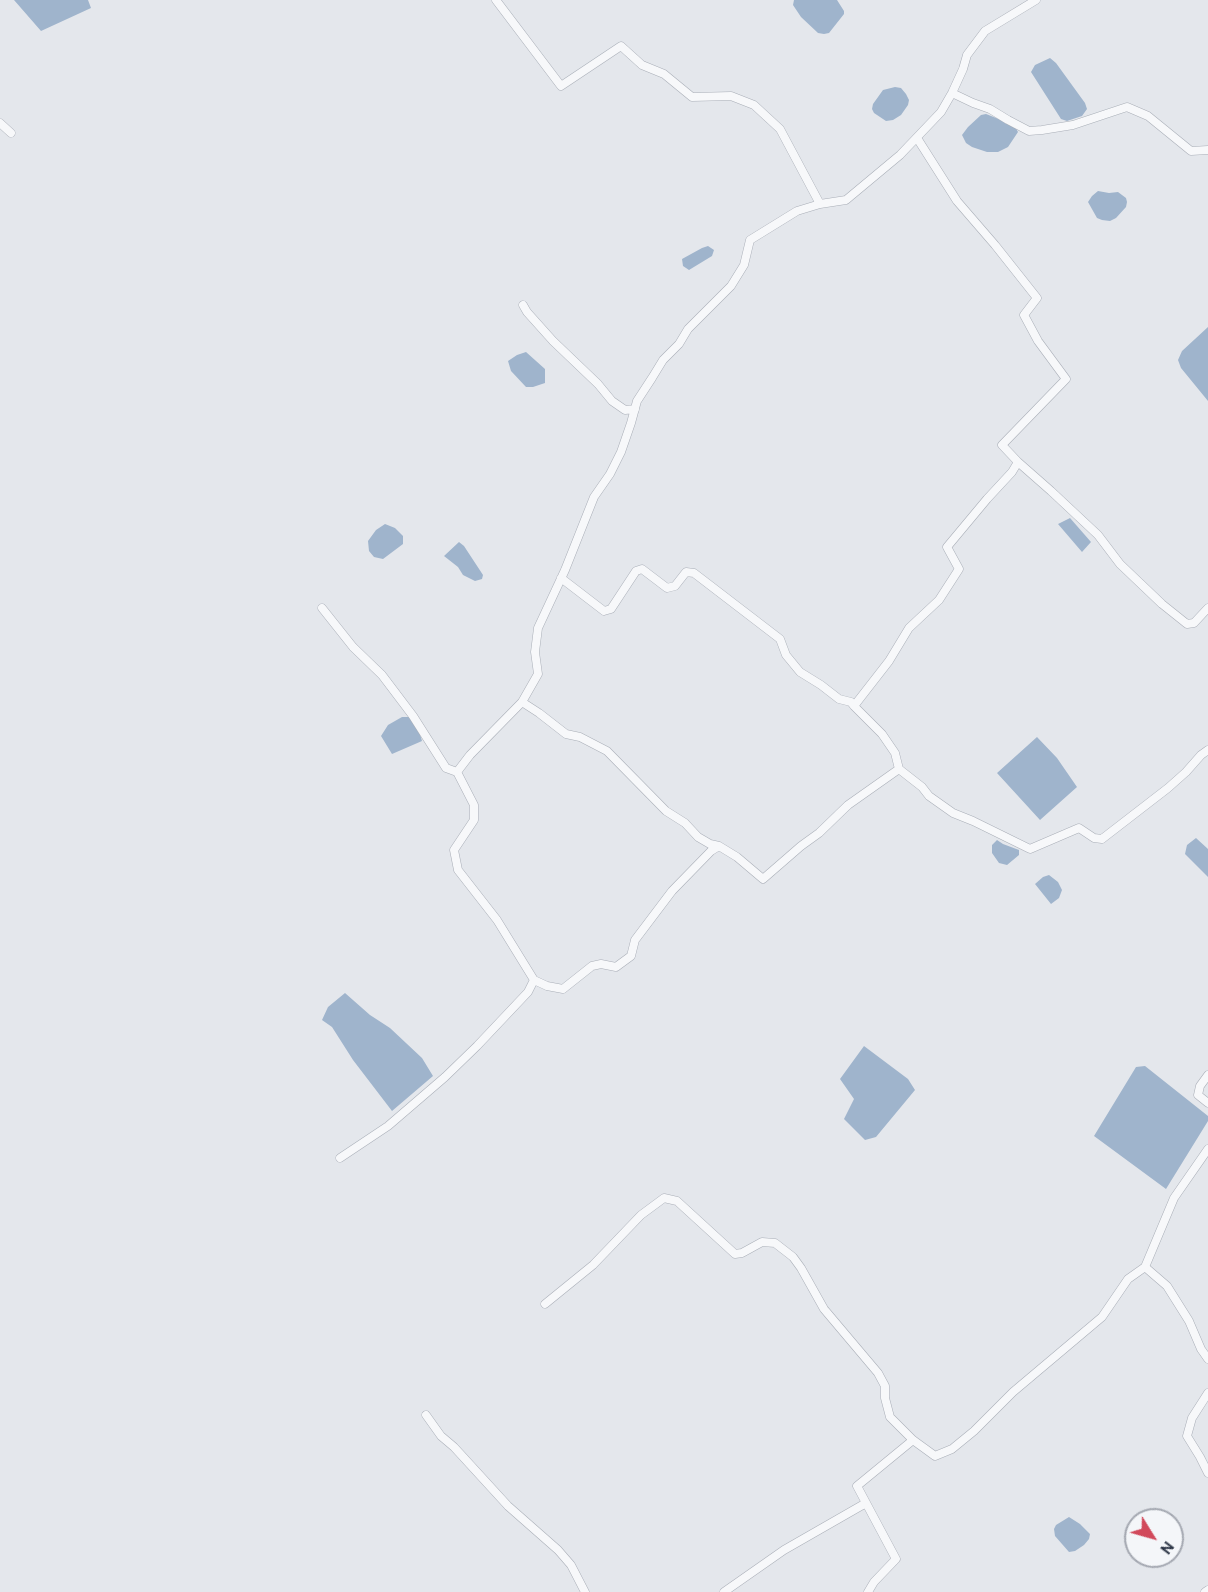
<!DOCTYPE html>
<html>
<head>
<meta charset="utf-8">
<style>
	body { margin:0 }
	#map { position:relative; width:1208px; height:1592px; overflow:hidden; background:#e4e7ec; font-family:Cabin,sans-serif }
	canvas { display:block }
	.north { position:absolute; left:1124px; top:1508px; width:60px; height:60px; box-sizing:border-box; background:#f4f6f9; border:2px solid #a4a8b1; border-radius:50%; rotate:127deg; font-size:16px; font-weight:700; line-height:24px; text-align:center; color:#2b3445 }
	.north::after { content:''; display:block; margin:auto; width:21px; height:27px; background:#d1495b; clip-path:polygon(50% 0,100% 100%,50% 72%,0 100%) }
</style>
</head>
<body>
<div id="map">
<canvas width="1208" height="1592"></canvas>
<div class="north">N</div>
</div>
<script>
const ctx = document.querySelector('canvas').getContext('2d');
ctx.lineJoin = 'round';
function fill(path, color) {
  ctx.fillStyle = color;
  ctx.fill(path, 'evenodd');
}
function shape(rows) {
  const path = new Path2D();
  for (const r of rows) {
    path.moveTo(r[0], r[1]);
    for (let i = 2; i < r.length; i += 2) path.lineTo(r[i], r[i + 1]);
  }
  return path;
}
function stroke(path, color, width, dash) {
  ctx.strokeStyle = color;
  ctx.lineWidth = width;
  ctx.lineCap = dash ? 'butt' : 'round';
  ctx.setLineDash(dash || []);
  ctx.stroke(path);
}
const water = shape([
	[14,0,88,0,91,8,41,31],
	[794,0,837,0,844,11,844,14,829,33,824,34,818,33,801,17,793,5],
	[1050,58,1056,63,1085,103,1087,109,1082,116,1067,121,1061,119,1031,72,1035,65],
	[895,87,901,88,906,94,909,100,908,105,901,115,893,120,886,121,874,113,872,109,873,104,883,90],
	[986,114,1014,125,1018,132,1008,147,998,152,987,152,972,147,966,143,962,135,968,127,981,115],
	[1098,191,1109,193,1118,192,1126,198,1127,202,1126,207,1116,218,1110,221,1102,220,1097,218,1088,202,1092,196],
	[708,246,714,250,712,256,689,270,683,266,682,259,702,248],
	[1208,327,1208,401,1181,368,1178,360,1182,351],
	[526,352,545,369,545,383,533,387,526,387,511,371,508,361,517,355],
	[1070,518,1091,542,1082,552,1058,524],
	[385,524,395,528,403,536,403,544,383,559,374,557,369,551,368,541,376,530],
	[459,542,464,546,483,575,482,579,475,581,463,575,458,567,444,556],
	[402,717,410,717,419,731,422,741,392,754,381,736,388,725],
	[1037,737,1057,758,1077,787,1040,820,997,773],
	[1196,838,1208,849,1208,877,1185,854,1187,845],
	[997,840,1003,844,1019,850,1019,855,1007,865,999,863,992,853,992,845],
	[1049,875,1058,882,1062,890,1059,898,1051,904,1035,884,1043,877],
	[345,993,370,1015,390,1028,422,1058,433,1076,392,1111,353,1060,332,1027,322,1020,328,1007],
	[864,1046,908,1079,915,1090,876,1137,865,1140,844,1119,854,1099,840,1079],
	[1145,1066,1208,1116,1208,1121,1166,1189,1094,1136,1136,1067],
	[1069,1517,1080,1524,1090,1534,1089,1539,1084,1545,1075,1551,1069,1552,1055,1536,1054,1529,1056,1525]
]);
const street = shape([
	[496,0,561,86,621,46,642,65,664,74,692,97,731,96,754,105,780,129,820,204,846,200,900,155,941,112,952,93,963,69,967,55,985,31,1036,0],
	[952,93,973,103,990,109,1008,120,1029,131,1042,130,1073,125,1127,107,1148,116,1191,151,1208,150],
	[0,123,11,133],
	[917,138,957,201,995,245,1037,298,1024,315,1038,341,1066,379,1002,445,1018,462,1051,491,1098,535,1120,564,1162,604,1187,624,1194,623,1208,608],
	[523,305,527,312,553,341,598,384,612,401,625,410,635,409],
	[1018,462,1012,472,987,499,947,547,959,569,939,600,909,628,889,661,854,706,882,734,895,753,899,769,922,787,929,796,953,813,973,821,1030,849,1079,828,1094,838,1102,839,1168,788,1186,772,1201,755,1208,750],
	[561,578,604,611,611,609,636,571,642,569,667,588,675,586,686,572,694,573,780,639,786,655,800,672,821,685,839,699,851,702,854,706],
	[322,608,353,647,382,675,413,716,446,768,457,772],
	[522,702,539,713,566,734,580,737,607,751,666,811,685,823,698,837,710,844,719,846],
	[534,980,547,986,563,989,592,966,601,964,616,967,631,956,635,940,672,891,711,851,719,846,737,857,763,879,801,846,819,833,848,805,899,769],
	[1208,1075,1200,1086,1198,1095,1208,1103],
	[340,1158,388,1126,445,1077,477,1046,528,992,534,980,497,920,458,870,454,850,474,820,474,805,457,772,470,755,522,702,538,674,535,652,538,628,565,570,594,497,610,474,621,452,631,423,637,401,652,378,663,360,679,344,688,329,731,286,744,265,750,240,797,211,820,204],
	[1145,1267,1167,1286,1189,1321,1201,1349,1208,1359],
	[545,1304,593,1265,641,1215,664,1198,677,1201,735,1254,742,1253,762,1242,775,1243,793,1257,801,1268,824,1309,878,1373,885,1386,885,1398,890,1417,913,1440],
	[1208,1393,1192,1418,1187,1436,1200,1457,1208,1473],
	[426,1415,441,1436,454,1447,508,1506,558,1550,571,1565,585,1592],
	[724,1592,784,1550,866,1503],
	[868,1592,874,1582,896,1559,857,1486,913,1440,935,1456,952,1449,974,1431,1013,1392,1102,1317,1128,1279,1145,1267,1174,1198,1208,1149],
	[1205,1592,1208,1590]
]);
fill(water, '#9fb4cc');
stroke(street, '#a9aeb7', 9);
stroke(street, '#f7f8fa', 8);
</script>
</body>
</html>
